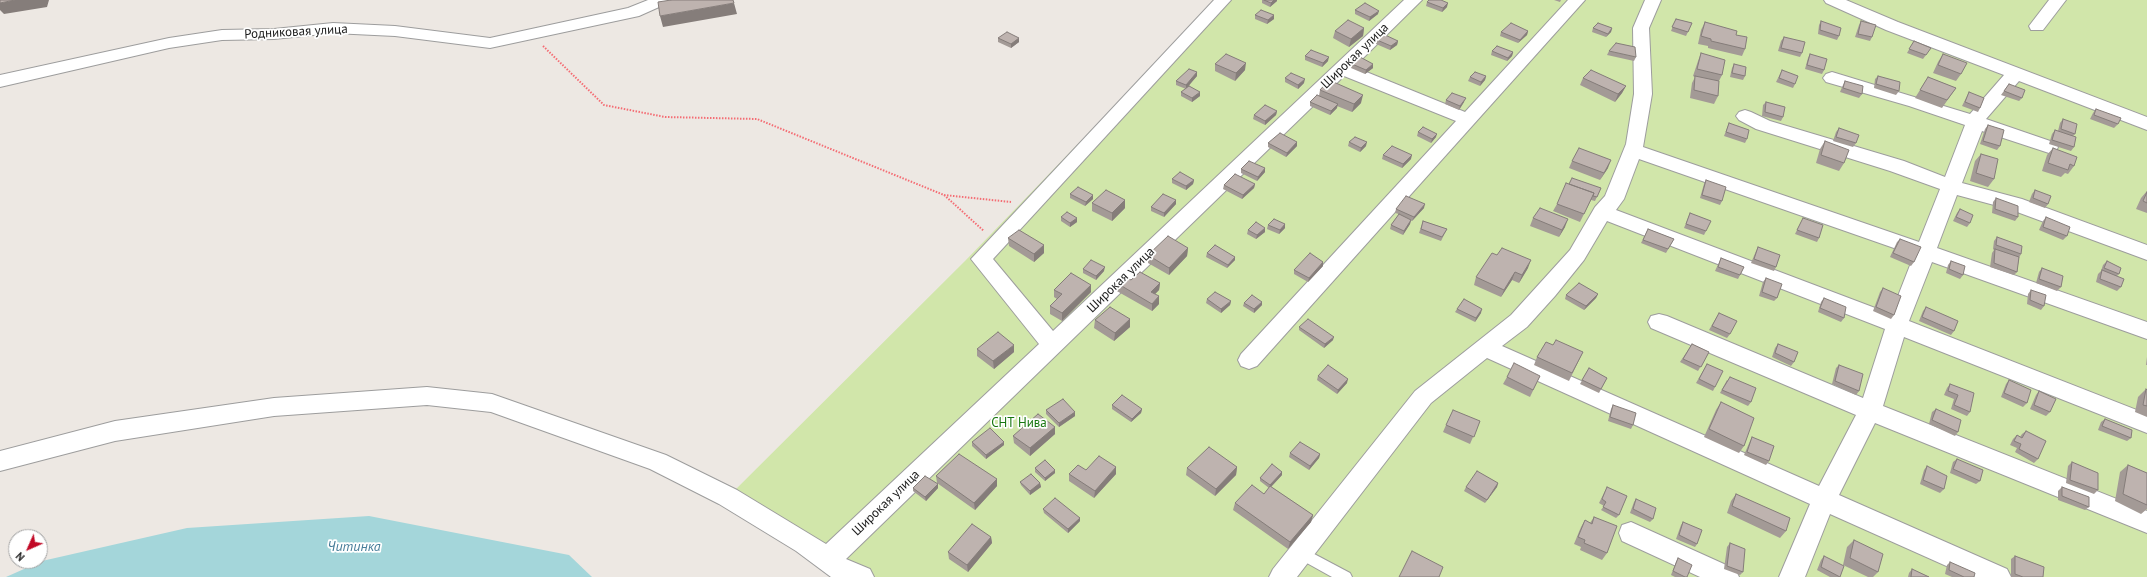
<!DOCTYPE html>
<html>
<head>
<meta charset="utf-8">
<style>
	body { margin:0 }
	#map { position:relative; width:2147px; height:577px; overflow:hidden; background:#ede8e3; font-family:"PT Sans",sans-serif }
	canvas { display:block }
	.north { position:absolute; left:8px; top:529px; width:40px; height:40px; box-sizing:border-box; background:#fff; border:1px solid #a4a4a4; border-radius:50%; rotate:225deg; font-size:11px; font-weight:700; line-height:16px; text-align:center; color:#1c1c1c }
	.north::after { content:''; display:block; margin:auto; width:14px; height:18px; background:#c10825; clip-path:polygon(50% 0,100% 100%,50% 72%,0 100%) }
</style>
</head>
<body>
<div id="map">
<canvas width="2147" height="577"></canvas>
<div class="north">N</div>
</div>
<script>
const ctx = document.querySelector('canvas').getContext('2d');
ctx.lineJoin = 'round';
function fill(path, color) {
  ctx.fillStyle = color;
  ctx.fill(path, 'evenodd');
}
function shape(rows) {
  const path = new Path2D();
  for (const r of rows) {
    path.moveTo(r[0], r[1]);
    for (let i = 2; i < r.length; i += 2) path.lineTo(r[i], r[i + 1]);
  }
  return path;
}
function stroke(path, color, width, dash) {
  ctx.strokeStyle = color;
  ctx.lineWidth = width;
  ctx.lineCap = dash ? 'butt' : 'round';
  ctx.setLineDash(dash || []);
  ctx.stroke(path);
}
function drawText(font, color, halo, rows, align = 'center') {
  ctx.font = font + ' "PT Sans",sans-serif';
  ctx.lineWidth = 3.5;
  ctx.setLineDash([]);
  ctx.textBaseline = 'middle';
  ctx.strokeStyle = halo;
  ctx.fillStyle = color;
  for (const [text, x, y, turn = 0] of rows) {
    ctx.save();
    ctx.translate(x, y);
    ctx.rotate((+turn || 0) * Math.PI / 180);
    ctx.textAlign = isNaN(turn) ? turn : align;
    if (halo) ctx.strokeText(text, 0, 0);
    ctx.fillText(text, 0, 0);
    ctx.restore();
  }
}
const grass = shape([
	[1217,0,2147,0,2147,577,864,577,728,497,965,261]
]);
const water = shape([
	[369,516,569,555,592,577,6,577,42,561,187,528]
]);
const path = shape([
	[543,46,604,105,665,117,757,119,944,195,984,231],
	[944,195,1011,202]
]);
const lane = shape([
	[1301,547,1350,573,1352,577,1332,577,1296,557,1294,553,1296,549,1301,547]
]);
const street = shape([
	[648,0,670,0,668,3,639,16,490,48,395,36,333,33,274,39,222,40,169,48,0,87,0,75,169,38,222,30,274,29,333,23,395,26,490,38,628,8,648,0],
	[1214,0,1231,0,993,259,1053,331,1404,0,1422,0,1354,67,1465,112,1568,0,1585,0,1257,366,1249,369,1241,366,1238,360,1241,354,1456,121,1344,76,846,559,870,569,874,577,831,577,796,551,719,504,650,469,491,412,427,405,274,416,115,441,0,471,0,451,115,421,274,398,427,387,492,394,666,455,737,490,826,544,1039,344,971,259,1214,0],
	[1645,0,1661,0,1649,28,1652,94,1643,147,1919,242,1940,189,1890,171,1756,129,1739,120,1736,116,1739,112,1745,110,1751,112,1770,121,1904,161,1945,177,1965,125,1909,106,1826,82,1823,78,1826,74,1832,72,1970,114,2004,75,1886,30,1826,3,1824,0,1846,0,1898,22,2147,117,2147,130,2019,81,1986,119,2056,143,2058,147,2056,151,2049,153,1982,131,1962,183,2022,199,2147,245,2147,260,2009,209,1957,195,1937,248,2147,322,2147,339,1932,262,1909,321,2147,414,2147,433,1904,337,1883,406,2147,511,2147,533,1875,423,1839,495,2007,569,2011,577,1971,577,1830,514,1805,577,1779,577,1810,504,1487,358,1431,403,1297,577,1269,577,1273,569,1415,391,1511,315,1570,250,1595,207,1605,196,1626,144,1634,94,1633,28,1645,0],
	[1639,159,1914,255,1891,314,1616,210,1624,199,1639,159],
	[1607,221,1885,329,1863,398,1667,316,1659,314,1651,316,1648,322,1651,328,1856,415,1819,486,1502,346,1527,327,1555,296,1584,260,1607,221],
	[2049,0,2066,0,2043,30,2031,30,2029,26,2049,0],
	[1631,522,1735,569,1739,577,1700,577,1622,541,1619,533,1622,525,1631,522]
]);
const wall = shape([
	[1262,0,1277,0,1277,1,1270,7,1262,3],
	[1554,0,1561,0,1560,2],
	[1427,2,1447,7,1442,12,1426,6],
	[1355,10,1378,14,1369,21,1355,14],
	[1255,15,1274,15,1274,19,1267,24,1255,19],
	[1676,19,1692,23,1686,36,1671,31],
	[1821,21,1839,36,1837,40,1818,34,1819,25],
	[1861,21,1872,37,1870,41,1855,37,1859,25],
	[1705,22,1745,49,1742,56,1708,48,1708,46,1698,44,1701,30],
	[1364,28,1363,36,1349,47,1333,38,1335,31],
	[1593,28,1612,28,1611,32,1606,37,1592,32],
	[1528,31,1527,35,1518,43,1500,36,1501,32],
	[1784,37,1802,53,1800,57,1778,51,1781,41],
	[998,38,1019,38,1019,42,1011,48,998,42],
	[1377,40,1398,41,1397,45,1390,50,1376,44],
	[1914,41,1931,48,1923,59,1907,53],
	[1492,51,1513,52,1512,56,1507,61,1491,55],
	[1609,51,1636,57,1634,61,1607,55],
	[1701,53,1722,75,1719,81,1718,96,1714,104,1690,98,1692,83,1695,77,1693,76,1698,61],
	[1810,54,1824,70,1822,74,1805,69,1808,58],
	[1943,54,1961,74,1956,81,1933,73,1938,62],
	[1305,56,1328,61,1322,67,1305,60],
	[1215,64,1245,70,1235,81,1215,71],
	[1352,64,1373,68,1365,74,1351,68],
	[1734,64,1745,76,1743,80,1730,77,1732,68],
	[1782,70,1795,84,1793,88,1776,82],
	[1197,72,1197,76,1186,88,1200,96,1192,102,1181,96,1181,92,1186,89,1176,85,1176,81],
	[1486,76,1485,80,1480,86,1468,81,1470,77],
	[1878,76,1899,91,1896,95,1874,88,1875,79],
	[1928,77,1956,88,1942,108,1915,98],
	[1285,78,1304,83,1298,89,1285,82],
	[1583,78,1626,86,1622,93,1615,102,1580,85],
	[1845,81,1862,94,1859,98,1840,92,1843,85],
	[2009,84,2022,98,2019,101,2001,95],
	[1320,90,1361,103,1352,112,1337,106,1337,108,1330,115,1310,106,1310,102,1319,96],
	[1969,92,1980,108,1978,112,1962,106],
	[1446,100,1464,102,1459,110,1445,104],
	[1766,102,1783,117,1781,121,1762,116,1763,105],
	[2096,109,2118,124,2114,128,2090,119,2093,113],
	[1277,111,1276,115,1265,125,1253,119,1254,115],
	[2063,119,2075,134,2073,136,2074,147,2071,151,2049,144,2052,134,2055,130,2058,131,2060,123],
	[1729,123,1747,139,1745,143,1724,136],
	[1988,125,2000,146,1997,150,1980,144,1985,129],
	[1839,128,1856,143,1853,147,1833,141,1836,132],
	[1418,132,1436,137,1431,143,1417,136],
	[1825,141,1844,163,1839,171,1816,163,1820,149],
	[1297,142,1297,146,1286,157,1268,147,1268,143],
	[1349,142,1366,146,1360,152,1348,146],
	[2053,148,2074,166,2068,174,2065,173,2061,177,2042,171,2047,155],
	[1981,154,1994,179,1988,187,1970,181,1975,161],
	[1383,155,1411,159,1402,168,1382,159],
	[1572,161,1608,168,1600,180,1569,168],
	[1241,169,1265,172,1257,181,1241,173],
	[1172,179,1194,180,1193,184,1186,190,1172,183],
	[1706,180,1722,201,1720,205,1700,198,1704,184],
	[1255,184,1254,188,1242,199,1223,189,1224,185],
	[1569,184,1601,188,1595,201,1591,200,1580,222,1553,211,1557,204],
	[2035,190,2048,204,2045,208,2029,202,2032,194],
	[2147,191,2147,213,2136,209,2141,198],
	[1070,194,1093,195,1093,199,1085,206,1070,198],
	[1996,198,2018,217,2015,221,1992,213,1993,202],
	[1176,200,1176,204,1164,217,1151,211,1151,207],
	[1092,203,1125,208,1112,221,1092,211],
	[1424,208,1412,221,1403,216,1411,220,1410,224,1403,235,1390,229,1391,225,1399,214,1395,213,1396,209],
	[1960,209,1970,223,1967,227,1953,221,1957,213],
	[1690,213,1706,231,1704,235,1684,228],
	[1061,217,1077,222,1070,227,1061,221],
	[2046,217,2067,236,2063,240,2039,230,2043,221],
	[1533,218,1565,227,1559,237,1530,226],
	[1803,218,1819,238,1817,242,1795,234],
	[1423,221,1447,229,1441,241,1419,233],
	[1268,225,1285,228,1279,234,1267,229],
	[1265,228,1265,232,1256,239,1247,234,1248,230],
	[1648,229,1674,239,1666,253,1641,243],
	[1997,237,2021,254,2019,258,2017,272,2014,275,1990,267,1992,253,1994,250,1993,249,1994,241],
	[1008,238,1044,245,1044,253,1034,262,1009,246],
	[1900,239,1914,262,1911,266,1890,257,1897,242],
	[1758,247,1776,267,1774,271,1751,263,1756,251],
	[1188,248,1187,256,1169,275,1148,263,1148,255],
	[1207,253,1235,260,1227,268,1206,257],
	[1721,258,1744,267,1738,279,1715,271],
	[1951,261,1963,275,1960,279,1946,273,1948,265],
	[2107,261,2119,274,2117,276,2121,287,2117,291,2096,282,2098,274,2101,271,2103,265],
	[1323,266,1308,282,1294,274,1294,270],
	[1528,268,1519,283,1512,280,1501,297,1474,285,1476,277],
	[2042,268,2061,287,2057,291,2036,283,2039,272],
	[1083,269,1104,271,1096,280,1083,273],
	[1766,278,1777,298,1774,301,1759,296,1763,282],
	[1131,280,1160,283,1159,290,1155,294,1159,304,1152,311,1115,290,1115,282],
	[1883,288,1894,315,1891,319,1873,311,1880,292],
	[1054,290,1091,292,1062,321,1050,314,1050,306,1057,299,1054,297],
	[2031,290,2044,306,2041,310,2027,304,2028,294],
	[1598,294,1596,298,1584,310,1565,299,1566,295],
	[1824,298,1844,318,1841,322,1818,312,1821,302],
	[1207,299,1231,301,1230,305,1221,313,1206,303],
	[1244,303,1262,305,1254,313,1243,306],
	[1926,307,1954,331,1951,335,1919,321,1923,311],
	[1457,309,1481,313,1475,322,1455,312],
	[1719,313,1730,334,1727,338,1709,330],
	[1130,319,1130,327,1114,341,1094,328,1095,320],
	[1299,327,1333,340,1324,348,1299,330],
	[1692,344,1709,352,1698,371,1680,362],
	[1778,344,1794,362,1791,366,1772,357,1775,348],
	[1553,345,1583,352,1569,381,1534,365,1537,357],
	[977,349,1014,352,994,369,977,356],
	[2147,357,2147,365,2146,365],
	[1707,364,1715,387,1713,391,1696,383],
	[1839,365,1859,391,1856,395,1832,384,1836,368],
	[1589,368,1607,378,1599,393,1580,384],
	[1318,376,1347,383,1337,394,1317,380],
	[1540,376,1530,397,1503,384,1507,377],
	[1727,380,1751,402,1748,406,1720,393],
	[2009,380,2027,403,2023,407,2001,397,2006,384],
	[1950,384,1970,412,1967,416,1951,409,1954,399,1944,395,1947,388],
	[2146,389,2147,390,2147,417,2135,412,2138,397],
	[2039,391,2050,412,2046,416,2030,409,2036,395],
	[1721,402,1744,446,1739,453,1704,437,1716,410],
	[1112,405,1142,409,1141,413,1131,422,1112,409],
	[1613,405,1633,425,1631,429,1608,421,1611,409],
	[1936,409,1958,432,1955,436,1929,424,1932,412],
	[1046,410,1075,412,1075,416,1059,427,1046,414],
	[2105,419,2131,438,2127,441,2098,430,2101,422],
	[1480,421,1470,444,1443,432,1446,425],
	[1055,427,1055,434,1030,456,1014,443,1013,436],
	[2026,431,2038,459,2034,463,2015,452,2017,448,2010,445,2013,439,2017,435,2020,437,2022,434],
	[1752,437,1769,461,1766,465,1744,455,1750,441],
	[972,442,1004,442,1004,445,986,459,972,446],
	[1290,453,1320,454,1319,458,1309,470,1289,457],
	[1957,459,1980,481,1976,484,1950,473,1953,462],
	[2072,462,2098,490,2094,494,2066,483,2068,466],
	[2128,465,2147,473,2147,509,2141,514,2115,501,2120,472],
	[1927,466,1944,489,1940,493,1920,484,1924,470],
	[1237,467,1236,475,1215,496,1186,475,1187,468],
	[1035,468,1055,473,1045,481,1035,472],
	[1086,470,1116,474,1094,498,1069,481,1069,474],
	[1282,472,1282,475,1271,487,1313,515,1311,522,1288,549,1233,510,1235,503,1264,494,1269,488,1260,481,1260,478],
	[936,476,997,479,997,486,975,510,937,483],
	[1020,482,1040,483,1041,487,1030,495,1021,485],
	[1498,483,1497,487,1485,503,1464,491,1466,487],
	[938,484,938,488,926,501,913,491,913,488],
	[1607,487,1619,515,1616,518,1601,510,1604,506,1599,503],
	[2062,487,2089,507,2085,510,2058,500,2058,491],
	[1736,494,1786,531,1780,538,1727,513,1731,501],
	[1636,499,1653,519,1650,522,1630,513,1634,502],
	[1043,509,1080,518,1080,521,1068,533,1044,513],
	[1594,517,1607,553,1602,560,1580,550,1581,547,1574,544,1581,527,1585,520,1590,523],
	[1683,522,1697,544,1695,547,1676,539,1681,525],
	[991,537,992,543,968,572,949,559,948,552],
	[1854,540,1878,572,1873,577,1868,577,1843,565,1847,547],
	[1730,543,1743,572,1740,575,1724,569,1727,547],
	[1824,556,1840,577,1830,577,1817,570,1821,560],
	[2015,556,2043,577,2011,577,2011,559],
	[1678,558,1687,577,1675,577,1671,575,1676,562],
	[1950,562,1974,577,1952,577,1945,574,1947,565],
	[1912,569,1929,577,1908,577,1909,573]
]);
const shadedWall = shape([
	[15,0,49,0,47,7,4,14,0,10,0,3],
	[1274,0,1277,0,1277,1,1270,7,1271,3],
	[734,3,737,14,663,27,660,16],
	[1448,3,1447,7,1442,12,1443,8],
	[1379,11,1378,14,1369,21,1370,17],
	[1274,15,1274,19,1267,24,1268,20],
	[1364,28,1363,36,1349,47,1351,39],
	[1612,28,1611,32,1606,37],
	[1528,31,1527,35,1518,43,1520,40],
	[1019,38,1019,42,1011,48,1011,44],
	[1398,41,1397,45,1390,50,1391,46],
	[1513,52,1512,56,1507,61,1508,58],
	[1329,57,1328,61,1322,67,1323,63],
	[1246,63,1245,70,1235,81,1236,73],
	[1373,64,1373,68,1365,74,1366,70],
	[1197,72,1197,76,1186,89,1186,85],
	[1486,76,1485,80,1480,86,1481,82],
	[1305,79,1304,83,1298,89,1298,85],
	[1626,86,1622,93,1615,102,1618,94],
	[1200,92,1200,96,1192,102,1192,98],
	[1363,95,1361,103,1352,112,1354,104],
	[1466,98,1464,102,1459,110,1460,106],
	[1338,104,1337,108,1330,115,1331,111],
	[1277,111,1276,115,1265,125,1265,121],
	[1437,134,1436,137,1431,143,1432,139],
	[1297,142,1297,146,1286,157,1287,153],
	[1367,142,1366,146,1360,152,1361,148],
	[1412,155,1411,159,1402,168,1403,164],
	[1611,160,1608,168,1600,180,1604,173],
	[1265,168,1265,172,1257,181,1258,177],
	[1194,180,1193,184,1186,190,1186,186],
	[1255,184,1254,188,1242,199,1243,195],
	[1093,195,1093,199,1085,206,1086,202],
	[1125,200,1125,208,1112,221,1112,213],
	[1176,200,1176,204,1164,217,1164,213],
	[1425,204,1424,208,1412,221,1414,217],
	[1077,218,1077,222,1070,227,1070,223],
	[1568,219,1565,227,1559,237,1562,230],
	[1411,220,1410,224,1403,235,1404,231],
	[1285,224,1285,228,1279,234,1280,230],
	[1265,228,1265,232,1256,239,1257,235],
	[1044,245,1044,253,1034,262,1034,254],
	[1188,248,1187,256,1169,275,1169,268],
	[1235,257,1235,260,1227,268,1228,265],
	[1531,260,1528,268,1519,283,1522,275],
	[1323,262,1323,266,1308,282,1309,278],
	[1105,267,1104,271,1096,280,1096,276],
	[1515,272,1512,280,1501,297,1504,290],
	[1160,283,1159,290,1150,299,1151,292],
	[1091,285,1091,292,1062,321,1062,313],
	[1598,294,1596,298,1584,310,1586,306],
	[1159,296,1159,304,1152,311,1152,304],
	[1231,301,1230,305,1221,313,1221,309],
	[1262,302,1262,305,1254,313,1254,309],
	[1482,309,1481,313,1475,322,1476,318],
	[1130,319,1130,327,1114,341,1115,333],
	[1334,337,1333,340,1324,348,1325,344],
	[1014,345,1014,352,994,369,993,361],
	[1348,379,1347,383,1337,394,1338,390],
	[1142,409,1141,413,1131,422,1132,419],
	[1075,412,1075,416,1059,427,1059,423],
	[1055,427,1055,434,1030,456,1030,448],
	[1004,442,1004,445,986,459,986,455],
	[1320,454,1319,458,1309,470,1310,466],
	[1116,467,1116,474,1094,498,1095,491],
	[1237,467,1236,475,1215,496,1216,489],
	[1055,470,1055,473,1045,481,1045,478],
	[1282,472,1282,475,1269,489,1270,485],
	[997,479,997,486,975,510,974,503],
	[1040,483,1041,487,1030,495,1030,491],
	[1498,483,1497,487,1485,503,1487,500],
	[938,484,938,488,926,501,925,497],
	[1313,515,1311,522,1288,549,1290,542],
	[1080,518,1080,521,1068,533,1068,529],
	[991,537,992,543,968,572,967,565]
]);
const building = shape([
	[0,0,15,0,0,3,0,0],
	[671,0,733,0,734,3,660,16,658,2,671,0],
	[1264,0,1274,0,1271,3,1264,0],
	[1429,0,1441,0,1448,3,1443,8,1427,2,1429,0],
	[1365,3,1379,11,1370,17,1355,10,1365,3],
	[1261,10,1274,15,1268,20,1255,15,1261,10],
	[1676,19,1692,23,1688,32,1672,27,1676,19],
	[1348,20,1364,28,1351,39,1335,31,1348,20],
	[1821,21,1841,28,1839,36,1820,30,1821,21],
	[1861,21,1876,25,1872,37,1858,34,1861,21],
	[1705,22,1737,31,1736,35,1747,37,1745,49,1711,41,1711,39,1701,36,1705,22],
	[1511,23,1528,31,1520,40,1501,32,1511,23],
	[1598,23,1612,28,1608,34,1593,28,1598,23],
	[1007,32,1019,38,1011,44,998,38,1007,32],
	[1383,34,1398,41,1391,46,1377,40,1383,34],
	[1784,37,1805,42,1802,53,1781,48,1784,37],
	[1914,41,1931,48,1926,55,1909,49,1914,41],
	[1616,43,1635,47,1636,57,1609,51,1616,43],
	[1497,46,1513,52,1508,58,1492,51,1497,46],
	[1311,50,1329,57,1323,63,1305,56,1311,50],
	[1701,53,1725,60,1722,75,1697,69,1701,53],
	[1226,54,1246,63,1236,73,1215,64,1226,54],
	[1810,54,1827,59,1824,70,1807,65,1810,54],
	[1943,54,1967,63,1961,74,1938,65,1943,54],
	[1360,57,1373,64,1366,70,1352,64,1360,57],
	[1734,64,1746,67,1745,76,1732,73,1734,64],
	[1189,69,1197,72,1186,85,1176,81,1189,69],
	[1591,70,1626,86,1618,94,1583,78,1591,70],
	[1782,70,1798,76,1795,84,1779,78,1782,70],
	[1475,72,1486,76,1481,82,1470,77,1475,72],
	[1291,73,1305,79,1298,85,1285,78,1291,73],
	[1695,76,1719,81,1718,96,1694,90,1695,76],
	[1878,76,1900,82,1899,91,1876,84,1878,76],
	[1928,77,1956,88,1947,100,1920,90,1928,77],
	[1329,80,1363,95,1354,104,1320,90,1329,80],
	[1845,81,1863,86,1862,94,1843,88,1845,81],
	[2009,84,2025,90,2022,98,2004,91,2009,84],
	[1189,86,1200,92,1192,98,1181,92,1189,86],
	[1969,92,1984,98,1980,108,1965,102,1969,92],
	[1452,93,1466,98,1460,106,1446,100,1452,93],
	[1317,95,1338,104,1331,111,1310,102,1317,95],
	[1766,102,1785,107,1783,117,1765,112,1766,102],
	[1265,105,1277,111,1265,121,1254,115,1265,105],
	[2096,109,2121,118,2118,124,2094,115,2096,109],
	[2063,119,2077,124,2075,134,2061,129,2063,119],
	[1729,123,1749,130,1747,139,1726,132,1729,123],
	[1988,125,2004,130,2000,146,1983,141,1988,125],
	[1423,127,1437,134,1432,139,1418,132,1423,127],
	[1839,128,1859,135,1856,143,1836,137,1839,128],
	[2055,130,2076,137,2074,147,2052,140,2055,130],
	[1280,133,1297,142,1287,153,1268,143,1280,133],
	[1355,137,1367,142,1361,148,1349,142,1355,137],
	[1825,141,1849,150,1844,163,1821,155,1825,141],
	[1392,146,1412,155,1403,164,1383,155,1392,146],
	[1579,148,1611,160,1604,173,1572,161,1579,148],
	[2053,148,2077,157,2074,166,2070,164,2068,170,2048,163,2053,148],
	[1981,154,1998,159,1994,179,1976,173,1981,154],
	[1249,161,1265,168,1258,177,1241,169,1249,161],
	[1180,172,1194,180,1186,186,1172,179,1180,172],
	[1235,174,1255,184,1243,195,1224,185,1235,174],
	[1572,178,1601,188,1597,197,1593,196,1594,193,1569,184,1572,178],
	[1706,180,1726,187,1722,201,1702,195,1706,180],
	[1566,183,1594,193,1584,214,1557,204,1566,183],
	[1078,187,1093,195,1086,202,1070,194,1078,187],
	[1106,190,1125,200,1112,213,1092,203,1106,190],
	[2035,190,2051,196,2048,204,2033,198,2035,190],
	[2147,192,2147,203,2143,201,2147,192],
	[1163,194,1176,200,1164,213,1151,207,1163,194],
	[1406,196,1425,204,1414,217,1396,209,1406,196],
	[1996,198,2018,206,2018,217,1995,209,1996,198],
	[1540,208,1568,219,1562,230,1533,218,1540,208],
	[1960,209,1973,215,1970,223,1956,217,1960,209],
	[1067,212,1077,218,1070,223,1061,217,1067,212],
	[1690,213,1711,221,1706,231,1686,224,1690,213],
	[1399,214,1411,220,1404,231,1391,225,1399,214],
	[2046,217,2070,227,2067,236,2043,227,2046,217],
	[1803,218,1823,225,1819,238,1797,230,1803,218],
	[1274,219,1285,224,1280,230,1268,225,1274,219],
	[1423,221,1447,229,1442,237,1421,229,1423,221],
	[1256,222,1265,228,1257,235,1248,230,1256,222],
	[1648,229,1674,239,1668,249,1643,240,1648,229],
	[1019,230,1044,245,1034,254,1008,238,1019,230],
	[1168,236,1188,248,1169,268,1148,255,1168,236],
	[1997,237,2022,246,2021,254,1996,245,1997,237],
	[1900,239,1921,247,1914,262,1893,253,1900,239],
	[1215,245,1235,257,1228,265,1207,253,1215,245],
	[1758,247,1780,255,1776,267,1754,259,1758,247],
	[1502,248,1531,260,1522,275,1515,272,1504,290,1476,277,1492,253,1497,255,1502,248],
	[1995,249,2019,257,2017,272,1994,263,1995,249],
	[1310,253,1323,262,1309,278,1294,270,1310,253],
	[1721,258,1744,267,1740,275,1718,267,1721,258],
	[1091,260,1105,267,1096,276,1083,269,1091,260],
	[1951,261,1965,266,1963,275,1949,269,1951,261],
	[2107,261,2121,268,2119,274,2104,268,2107,261],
	[2042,268,2063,276,2061,287,2039,279,2042,268],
	[2102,270,2124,279,2121,287,2100,279,2102,270],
	[1140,272,1160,283,1151,292,1159,296,1152,304,1115,282,1122,275,1131,280,1140,272],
	[1071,273,1091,285,1062,313,1050,306,1062,294,1054,290,1071,273],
	[1766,278,1782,284,1777,298,1762,292,1766,278],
	[1579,283,1598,294,1586,306,1566,295,1579,283],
	[1883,288,1901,296,1894,315,1876,307,1883,288],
	[2031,290,2046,295,2044,306,2030,300,2031,290],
	[1215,292,1231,301,1221,309,1207,299,1215,292],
	[1252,295,1262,302,1254,309,1244,303,1252,295],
	[1824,298,1846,307,1844,318,1820,308,1824,298],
	[1464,299,1482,309,1476,318,1457,309,1464,299],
	[1110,307,1130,319,1115,333,1095,320,1110,307],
	[1926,307,1958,321,1954,331,1922,317,1926,307],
	[1719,313,1737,321,1730,334,1712,326,1719,313],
	[1308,319,1334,337,1325,344,1299,327,1308,319],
	[998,332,1014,345,993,361,977,349,998,332],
	[1556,340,1583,352,1572,373,1537,357,1546,342,1553,345,1556,340],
	[1692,344,1709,352,1701,367,1683,359,1692,344],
	[1778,344,1798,352,1794,362,1775,353,1778,344],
	[1514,363,1540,376,1533,390,1507,377,1514,363],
	[1707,364,1723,371,1715,387,1699,379,1707,364],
	[1328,365,1348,379,1338,390,1318,376,1328,365],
	[1839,365,1863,374,1859,391,1835,381,1839,365],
	[1589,368,1607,378,1601,389,1582,380,1589,368],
	[1730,377,1756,388,1751,402,1722,390,1730,377],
	[2009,380,2031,390,2027,403,2004,393,2009,380],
	[1950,384,1974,393,1970,412,1954,405,1958,395,1948,391,1950,384],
	[2146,389,2147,390,2147,406,2143,405,2146,389],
	[2039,391,2056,399,2050,412,2034,405,2039,391],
	[1122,395,1142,409,1132,419,1112,405,1122,395],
	[1063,399,1075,412,1059,423,1046,410,1063,399],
	[1721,402,1754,418,1744,446,1709,429,1721,402],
	[1613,405,1636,413,1633,425,1610,417,1613,405],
	[1936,409,1961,420,1958,432,1932,420,1936,409],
	[1453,410,1480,421,1474,437,1446,425,1453,410],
	[1038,414,1055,427,1030,448,1013,436,1038,414],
	[2105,419,2132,430,2131,438,2102,426,2105,419],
	[990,428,1004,442,986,455,972,442,990,428],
	[2026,431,2046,441,2038,459,2019,449,2021,444,2014,441,2017,435,2022,438,2026,431],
	[1752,437,1774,446,1769,461,1747,452,1752,437],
	[1300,442,1320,454,1310,466,1290,453,1300,442],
	[1209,447,1237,467,1216,489,1187,468,1209,447],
	[959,454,997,479,974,503,936,476,959,454],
	[1099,456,1116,467,1095,491,1069,474,1078,465,1086,470,1099,456],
	[1957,459,1983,470,1980,481,1953,469,1957,459],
	[1045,460,1055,470,1045,478,1035,468,1045,460],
	[2072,462,2098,473,2098,490,2070,480,2072,462],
	[1272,464,1282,472,1270,485,1260,478,1272,464],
	[2128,465,2147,473,2147,505,2123,494,2128,465],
	[1927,466,1947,476,1944,489,1923,480,1927,466],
	[1477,471,1498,483,1487,500,1466,487,1477,471],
	[1031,474,1040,483,1030,491,1020,482,1031,474],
	[925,476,938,484,925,497,913,488,925,476],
	[1252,485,1264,494,1270,486,1313,515,1290,542,1235,503,1252,485],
	[1607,487,1627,496,1619,515,1603,507,1606,502,1602,499,1607,487],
	[2062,487,2089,497,2089,507,2062,496,2062,487],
	[1736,494,1790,518,1786,531,1732,506,1736,494],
	[1055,498,1080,518,1068,529,1043,509,1055,498],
	[1636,499,1656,508,1653,519,1633,509,1636,499],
	[1594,517,1617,526,1607,553,1584,543,1585,540,1578,537,1585,520,1592,524,1594,517],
	[1683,522,1702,530,1697,544,1679,535,1683,522],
	[972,524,991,537,967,565,948,552,972,524],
	[1854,540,1883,554,1878,572,1850,558,1854,540],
	[1730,543,1745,549,1743,572,1727,566,1730,543],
	[1412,551,1443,567,1439,577,1399,577,1412,551],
	[1824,556,1844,566,1840,577,1821,567,1824,556],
	[2015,556,2044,567,2043,577,2023,577,2015,574,2015,556],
	[1678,558,1692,565,1687,577,1685,577,1673,571,1678,558],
	[1950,562,1975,573,1974,577,1964,577,1949,570,1950,562],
	[1912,569,1929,577,1911,577,1912,569]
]);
const streetNames = [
	["Родниковая улица",296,32,-3],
	["Широкая улица",1355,56,-44],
	["Широкая улица",1121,280,-44],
	["Широкая улица",886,503,-44]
];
const parkNames = [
	["СНТ Нива",1019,423]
];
const waterNames = [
	["Читинка",354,547]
];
fill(grass, '#d1e6aa');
fill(water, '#a4d6da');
stroke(lane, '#9d9d9d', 2);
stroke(street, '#9d9d9d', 2);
stroke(path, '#f46d74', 2, [1.5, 1.5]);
fill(lane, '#fff');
fill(street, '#fff');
fill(wall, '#a39a96');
fill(shadedWall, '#857d7a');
fill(building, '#beb3af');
stroke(building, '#857d7a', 1);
drawText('13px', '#1c1c1c', '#fff', streetNames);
drawText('13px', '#17760f', '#fff', parkNames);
drawText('italic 14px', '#477d99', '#fff', waterNames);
</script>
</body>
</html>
